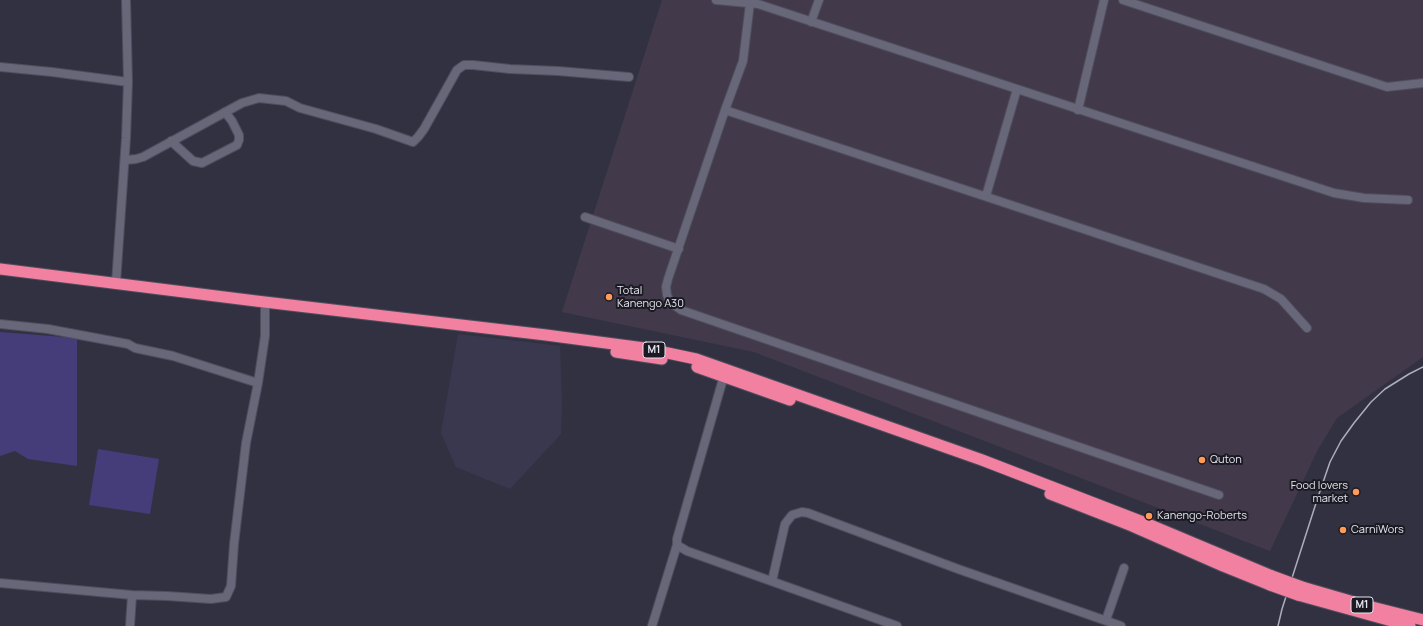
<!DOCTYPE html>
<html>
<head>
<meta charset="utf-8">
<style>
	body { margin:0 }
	canvas { display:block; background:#323142 }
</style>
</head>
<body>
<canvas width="1423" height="626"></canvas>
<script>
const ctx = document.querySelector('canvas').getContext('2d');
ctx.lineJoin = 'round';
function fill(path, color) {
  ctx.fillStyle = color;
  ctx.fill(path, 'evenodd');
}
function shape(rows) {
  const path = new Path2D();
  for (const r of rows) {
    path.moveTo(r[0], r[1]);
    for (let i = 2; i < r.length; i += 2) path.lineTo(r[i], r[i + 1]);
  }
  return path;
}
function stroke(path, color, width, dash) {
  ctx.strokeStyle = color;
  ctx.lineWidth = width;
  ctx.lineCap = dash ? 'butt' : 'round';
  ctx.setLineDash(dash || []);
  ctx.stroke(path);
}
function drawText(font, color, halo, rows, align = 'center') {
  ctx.font = font + ' Manrope,sans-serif';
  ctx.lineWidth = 4;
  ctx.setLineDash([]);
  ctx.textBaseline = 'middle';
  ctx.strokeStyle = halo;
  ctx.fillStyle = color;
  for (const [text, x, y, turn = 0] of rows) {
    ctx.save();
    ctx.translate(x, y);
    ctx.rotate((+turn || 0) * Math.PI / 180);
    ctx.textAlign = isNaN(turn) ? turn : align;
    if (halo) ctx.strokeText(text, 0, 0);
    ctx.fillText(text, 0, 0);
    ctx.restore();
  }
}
const industrial = shape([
	[662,0,1423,0,1423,357,1337,418,1317,451,1270,551,754,352,562,312]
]);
const built = shape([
	[458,334,560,346,562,406,561,434,510,489,456,467,441,433]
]);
const green = shape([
	[0,332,77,338,77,466,28,459,15,451,0,456],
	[98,449,159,459,150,514,89,505]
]);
const minor = shape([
	[716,0,758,4,1334,193,1364,198,1408,200],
	[1123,0,1387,87,1423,83],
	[750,3,743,61,725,110,668,279,666,287,667,295,670,302,681,310,1219,495],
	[811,22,819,0],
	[0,67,52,72,128,82],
	[725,110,1264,289,1281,299,1307,328],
	[1078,110,1104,0],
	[171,141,193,161,202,163,237,145,239,140,239,135,232,121,225,112],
	[126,160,136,159,143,157,242,103,259,98,286,101,300,108,376,129,413,142,418,137,424,129,457,70,464,65,473,65,510,69,558,71,629,77],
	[986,196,1017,89],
	[585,217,679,249],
	[116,283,126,138,128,82,126,0],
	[0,324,48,329,128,344,135,348,173,356,258,383],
	[725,372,677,539,677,545,687,551,897,626],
	[772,581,785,524,792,515,802,512,808,513,958,569,1121,626],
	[0,583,132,595,167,596,211,599,226,597,231,586,234,544,246,443,258,383,265,336,265,308],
	[1106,620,1124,568],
	[130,626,132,595],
	[652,626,677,545]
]);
const highway = shape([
	[0,269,256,301,546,335,644,348,696,359,982,460,1148,524,1272,576],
	[616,352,662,359],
	[697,367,790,400],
	[1050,494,1132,526,1223,566,1270,585],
	[1302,587,1364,605,1423,620],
	[1298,595,1410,626]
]);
const rail = shape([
	[1278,626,1282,609,1318,497,1330,462,1341,441,1354,423,1371,402,1385,389,1409,374,1423,367]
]);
const highwayBridge = shape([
	[1272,576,1302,587],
	[1270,585,1298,595]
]);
const markers = [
	[609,297,4,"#fe9b58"],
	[1202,460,4,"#fe9b58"],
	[1356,492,4,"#fe9b58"],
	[1149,516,4,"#fe9b58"],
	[1343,530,4,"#fe9b58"]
];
const shields = [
	[654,350,22],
	[1362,605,22]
];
const shieldNames = [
	["M1",654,350],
	["M1",1362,605]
];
const poiNames = [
	["Total",617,291],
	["Kanengo A30",617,304],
	["Quton",1210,460],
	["Food lovers",1348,486,"right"],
	["market",1348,499,"right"],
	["Kanengo-Roberts",1157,516],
	["CarniWors",1351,530]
];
fill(industrial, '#423a4b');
fill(built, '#3a384f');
fill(green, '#453c7a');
stroke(minor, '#4f4e5c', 10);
stroke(highway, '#4f4e5c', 13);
stroke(minor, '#68677a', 8);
stroke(highway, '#f180a1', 11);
stroke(rail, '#aeaeba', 1.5);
stroke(highwayBridge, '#4f4e5c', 13, []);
stroke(highwayBridge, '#f180a1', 11);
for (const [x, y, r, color] of markers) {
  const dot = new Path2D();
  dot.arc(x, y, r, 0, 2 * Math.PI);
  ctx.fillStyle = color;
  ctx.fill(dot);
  stroke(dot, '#1b1a22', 1.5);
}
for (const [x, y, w] of shields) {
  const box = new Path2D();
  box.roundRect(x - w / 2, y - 8, w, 16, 3);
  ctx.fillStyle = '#1b1a22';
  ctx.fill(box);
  stroke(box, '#e5e5f0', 1);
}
drawText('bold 10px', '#e5e5f0', null, shieldNames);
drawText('11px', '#e5e5f0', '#1b1a22', poiNames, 'left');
</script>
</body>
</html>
